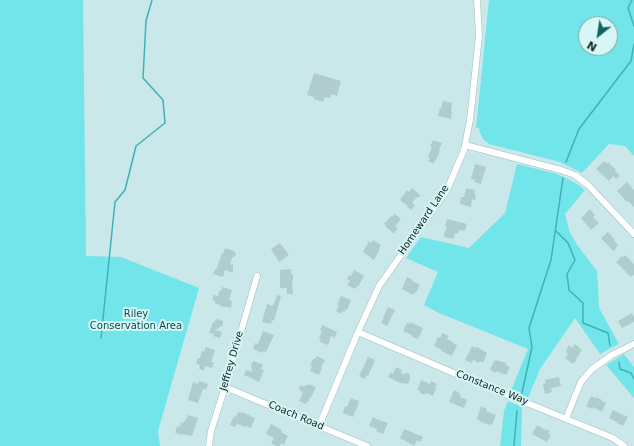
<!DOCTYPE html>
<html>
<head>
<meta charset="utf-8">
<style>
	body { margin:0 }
	#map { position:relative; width:634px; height:446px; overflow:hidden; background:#cae8e9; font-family:"DejaVu Sans",sans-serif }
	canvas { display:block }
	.north { position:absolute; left:578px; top:16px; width:40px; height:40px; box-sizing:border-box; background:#d7f6f6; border:1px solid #8aa1a1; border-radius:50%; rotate:210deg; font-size:11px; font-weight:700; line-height:16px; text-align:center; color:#162121 }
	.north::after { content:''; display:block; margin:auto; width:14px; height:18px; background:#116265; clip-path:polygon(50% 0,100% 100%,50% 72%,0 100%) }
</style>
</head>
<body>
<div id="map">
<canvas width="634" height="446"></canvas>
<div class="north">N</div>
</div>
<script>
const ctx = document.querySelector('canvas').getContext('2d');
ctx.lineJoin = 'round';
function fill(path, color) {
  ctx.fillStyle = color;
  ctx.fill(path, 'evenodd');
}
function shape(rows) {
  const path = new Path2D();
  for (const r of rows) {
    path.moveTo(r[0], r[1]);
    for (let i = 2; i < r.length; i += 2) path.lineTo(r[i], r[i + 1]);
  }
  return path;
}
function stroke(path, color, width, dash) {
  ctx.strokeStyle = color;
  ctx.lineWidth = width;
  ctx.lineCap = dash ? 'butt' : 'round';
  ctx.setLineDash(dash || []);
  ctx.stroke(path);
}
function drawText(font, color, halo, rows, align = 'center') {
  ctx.font = font + ' "DejaVu Sans",sans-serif';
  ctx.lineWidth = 4;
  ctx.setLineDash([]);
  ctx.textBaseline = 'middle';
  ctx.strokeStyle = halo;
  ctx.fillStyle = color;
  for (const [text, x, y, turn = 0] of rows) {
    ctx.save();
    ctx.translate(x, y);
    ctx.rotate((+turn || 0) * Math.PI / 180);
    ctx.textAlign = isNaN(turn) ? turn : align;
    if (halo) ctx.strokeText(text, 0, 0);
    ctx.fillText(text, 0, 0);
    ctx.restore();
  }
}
const green = shape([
	[0,0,83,0,86,256,121,257,199,288,158,431,160,446,0,446],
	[489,0,634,0,634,156,625,146,609,144,582,173,560,162,489,144,483,139,480,133,479,128,476,128],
	[586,24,610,24,610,48,586,48],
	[517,164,557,174,568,179,579,185,585,190,565,214,570,233,578,246,597,271,598,284,599,308,619,344,609,349,600,354,575,318,540,369,528,398,511,391,528,349,439,313,424,305,438,272,406,258,421,237,469,248,505,213],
	[624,354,634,367,634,398,606,365],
	[508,401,522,407,521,446,500,446,504,411]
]);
const stream = shape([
	[632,0,628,8,634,26],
	[566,162,579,129,631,61,634,44],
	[556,231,568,243,575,260,567,274,569,290,583,303,583,323,608,333,610,346],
	[101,338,115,202,125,190,136,146,165,123,163,100,143,78,146,21,152,0],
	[619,362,620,369,631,373,634,379],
	[522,393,532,347,529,328,551,260,563,178],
	[514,446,517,411]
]);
const building = shape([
	[314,73,341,81,337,96,331,94,330,98,325,97,323,102,314,99,314,97,307,95],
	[443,101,452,103,451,111,452,112,451,119,438,116,440,108,441,108],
	[433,140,442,143,439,149,440,149,439,153,436,160,435,160,434,164,428,161,430,158,428,157,432,147,430,146],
	[604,161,607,164,608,162,616,170,615,171,620,176,616,179,613,176,609,181,596,169],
	[475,164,486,167,481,184,474,182,475,180,471,179],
	[627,182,634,190,634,207,628,201,627,202,617,191],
	[412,188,421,196,416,198,412,203,415,205,412,210,407,207,408,206,400,200,407,190,409,192],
	[467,188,475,190,474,194,476,194,475,200,472,199,471,207,460,204,461,197,464,197,466,189,467,189],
	[590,209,595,215,593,217,599,223,591,230,581,218],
	[395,214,401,219,395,226,398,228,394,234,385,226,386,225,384,224,391,216,392,217],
	[447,219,467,224,465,231,459,230,458,234,455,233,454,239,444,237,444,234,447,226,445,226],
	[608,232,615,240,614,241,618,245,616,247,617,248,613,251,601,238],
	[373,240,381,245,379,248,380,249,374,260,363,252,369,241,371,243],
	[280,243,289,255,279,262,271,249],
	[225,248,234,251,236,254,235,256,232,258,230,264,233,265,233,273,225,270,223,277,213,274,215,269,216,270,222,253,223,253],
	[625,255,634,264,634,275,631,277,616,262,622,256,623,257],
	[291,269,291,274,293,274,293,280,292,281,293,294,287,294,287,288,280,288,280,270],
	[354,270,364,276,358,287,357,286,355,289,347,285,350,281,347,279,349,275,351,276],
	[407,277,413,280,412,281,420,285,416,293,415,292,413,295,402,289],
	[222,287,232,290,229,300,232,301,231,308,220,306,220,305,215,303,215,301,212,300,214,295,218,296,219,291,221,291],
	[277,295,281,296,274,321,272,320,271,324,262,322,267,304,273,306],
	[341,296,351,300,347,310,346,309,344,312,342,311,341,314,336,311,339,306,337,305],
	[388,307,395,310,387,326,381,323,384,317,383,317],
	[632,313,634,317,634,322,622,328,618,321],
	[216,319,223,321,223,325,215,330,222,332,220,338,213,336,214,334,209,333,213,322,214,323],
	[410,322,423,328,418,339,411,336,412,335,403,331,407,323,410,324],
	[322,325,337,332,335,338,331,336,328,345,320,342,321,339,319,338,322,331,320,331],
	[263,331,274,335,266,352,263,351,262,353,253,349,255,343,258,344],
	[442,333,449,336,447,339,453,342,453,343,457,345,452,356,441,351,442,350,434,346,438,337,440,338],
	[575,344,582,350,576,359,577,360,573,364,565,358,568,354,566,352,567,349,569,345,572,348],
	[472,346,476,348,477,347,487,353,483,363,480,361,479,363,473,360,472,363,465,360],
	[206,347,215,350,211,362,214,362,212,368,205,366,204,370,199,369,200,365,196,364,198,358,200,358,202,351,204,352],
	[317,356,325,360,321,367,322,368,319,375,310,371,312,366,310,365,314,358,315,359],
	[368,357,375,360,368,376,367,375,365,379,359,376],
	[496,360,506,363,506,365,510,367,506,375,496,371,496,373,490,370,494,361,495,361],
	[254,361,263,365,261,369,264,370,259,382,244,375,246,370,252,372,251,364],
	[396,367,402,370,401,374,408,373,410,375,410,379,408,384,404,383,404,384,401,383,400,383,388,377,391,372,393,374],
	[559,377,561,386,551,388,552,392,545,394,543,384,546,383,545,380],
	[421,380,430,384,431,381,437,384,435,388,436,388,433,396,426,393,425,395,420,393,420,391,417,390],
	[199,381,208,384,206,390,203,389,198,403,188,400,193,382,198,384],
	[308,384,316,387,311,398,310,397,308,402,307,402,306,404,299,401,303,392,299,390,300,385,304,387,305,385,308,386],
	[454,390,460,393,459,395,461,395,460,397,467,400,464,408,449,402],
	[591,396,595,398,596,397,602,400,602,401,606,403,602,412,593,407,592,409,586,406],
	[351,398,359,401,357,409,356,409,353,417,343,413,345,406,347,407],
	[481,406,487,409,486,411,496,415,492,425,489,424,489,425,479,421,480,420,477,419],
	[613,410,628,417,623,426,617,423,617,422,609,418],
	[238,412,242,413,242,412,255,418,251,428,246,426,245,427,237,424,235,427,230,425,234,416,236,417],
	[188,415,198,418,192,436,181,434,181,435,175,433,177,426,180,427,181,422,184,423,185,420,186,420],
	[373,417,383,422,383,421,388,423,383,434,376,431,377,429,369,426],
	[271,424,282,430,281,432,288,436,284,445,281,443,280,446,276,446,271,443,274,438,266,434],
	[537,425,545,430,546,429,550,431,548,434,551,435,547,442,532,434],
	[404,429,423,437,420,442,417,440,414,446,400,438]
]);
const minor = shape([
	[465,145,561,170,575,175,588,185,634,234],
	[358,332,456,374,613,438,624,446],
	[225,387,367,446],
	[566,419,575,396,581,382,592,369,612,355,634,344],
	[319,426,358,332,379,286,447,190,464,150,470,120,479,36,477,0],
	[209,446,211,431,225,387,257,276]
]);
const streetNames = [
	["Homeward Lane",424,220,-56],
	["Jeffrey Drive",232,361,-74],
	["Constance Way",492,388,22],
	["Coach Road",296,416,23]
];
const parkNames = [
	["Riley",136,314],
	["Conservation Area",136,326]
];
fill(green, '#71e5e9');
stroke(stream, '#3eb2b6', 1.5);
fill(building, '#b0cdce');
stroke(minor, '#9ebcbd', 7);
stroke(minor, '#fff', 6);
drawText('10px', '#162121', '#d7f6f6', streetNames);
drawText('10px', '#074d4f', '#d7f6f6', parkNames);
</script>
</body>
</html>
